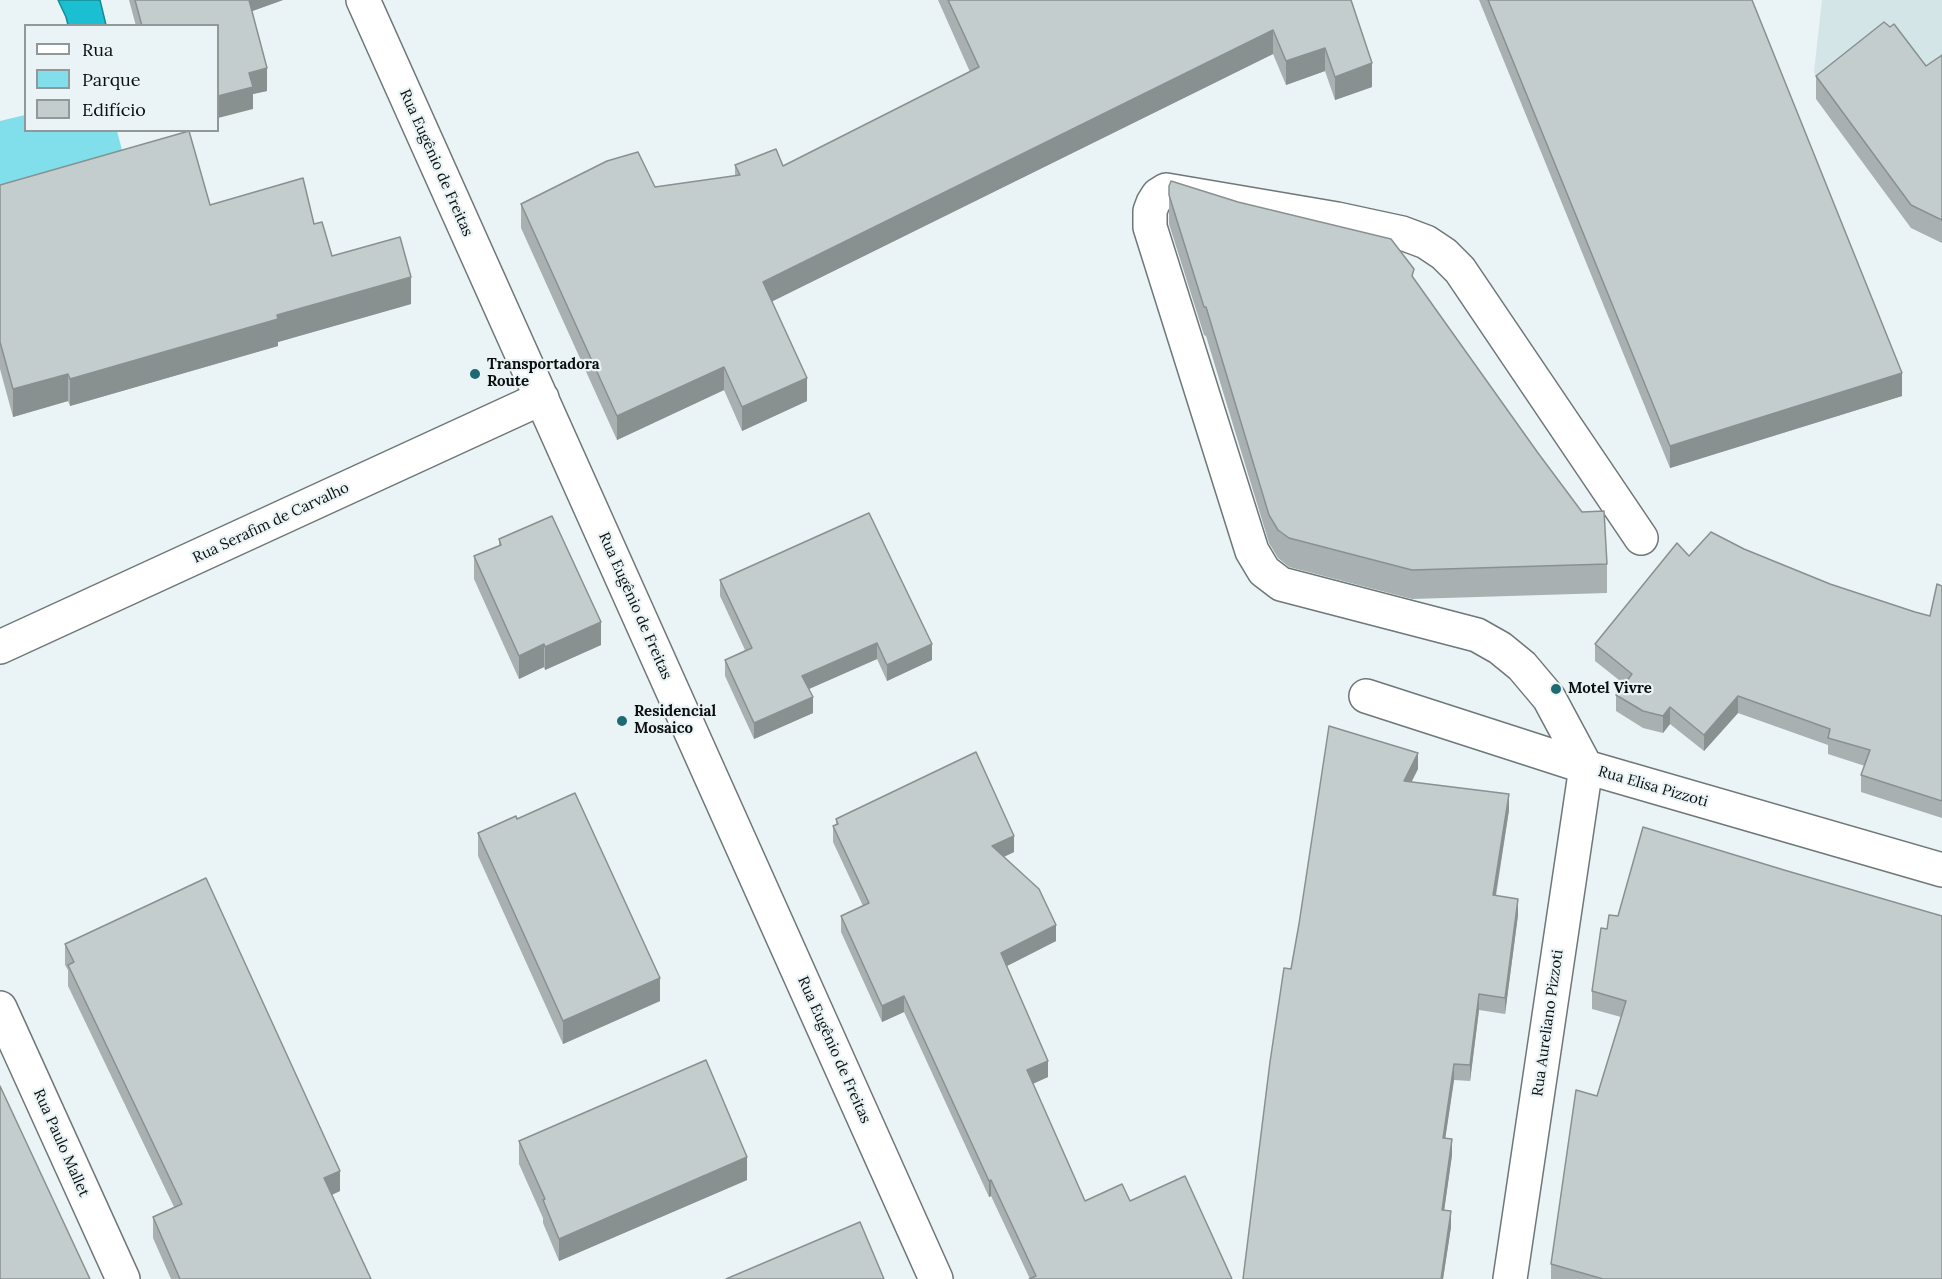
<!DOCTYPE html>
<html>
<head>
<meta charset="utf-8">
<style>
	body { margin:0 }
	#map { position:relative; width:1942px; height:1279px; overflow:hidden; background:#eaf3f5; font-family:Lora,serif }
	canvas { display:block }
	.legend { position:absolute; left:24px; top:24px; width:195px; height:108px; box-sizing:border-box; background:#eaf3f5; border:2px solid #919899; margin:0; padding:8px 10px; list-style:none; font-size:18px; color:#0c0f10 }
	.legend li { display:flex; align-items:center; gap:12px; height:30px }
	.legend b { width:30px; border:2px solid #919899 }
</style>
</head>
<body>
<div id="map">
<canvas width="1942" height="1279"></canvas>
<ul class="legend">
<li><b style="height:8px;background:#fff"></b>Rua</li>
<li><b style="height:16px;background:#81dfeb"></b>Parque</li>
<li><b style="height:16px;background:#c4cdce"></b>Edifício</li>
</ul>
</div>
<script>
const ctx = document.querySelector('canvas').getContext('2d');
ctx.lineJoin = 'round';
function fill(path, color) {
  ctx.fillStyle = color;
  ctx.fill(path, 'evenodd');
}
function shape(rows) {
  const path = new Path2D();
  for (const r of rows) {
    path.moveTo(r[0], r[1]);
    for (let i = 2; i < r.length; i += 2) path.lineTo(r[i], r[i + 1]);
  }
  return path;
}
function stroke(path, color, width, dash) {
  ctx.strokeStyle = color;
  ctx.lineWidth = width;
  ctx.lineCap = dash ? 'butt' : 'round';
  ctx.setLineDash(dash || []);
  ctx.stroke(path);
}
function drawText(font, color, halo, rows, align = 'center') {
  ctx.font = font + ' Lora,serif';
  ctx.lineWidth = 4.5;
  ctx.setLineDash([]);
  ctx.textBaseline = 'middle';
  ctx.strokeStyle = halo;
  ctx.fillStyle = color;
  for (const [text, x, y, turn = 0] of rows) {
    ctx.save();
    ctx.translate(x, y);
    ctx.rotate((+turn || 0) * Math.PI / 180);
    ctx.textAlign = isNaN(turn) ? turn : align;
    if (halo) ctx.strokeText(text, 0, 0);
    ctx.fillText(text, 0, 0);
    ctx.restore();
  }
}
const built = shape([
	[1822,0,1942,0,1942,243,1911,228,1829,117,1814,72]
]);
const green = shape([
	[25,115,26,130,117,131,127,169,0,201,0,121]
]);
const water = shape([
	[58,0,100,0,106,25,68,25,66,17,58,0]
]);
const minor = shape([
	[363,0,936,1279],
	[0,647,542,398],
	[1366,696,1586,767,1942,870],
	[1586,767,1549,698,1522,666,1500,648,1477,635,1281,584,1264,571,1252,551,1150,227,1150,211,1153,203,1158,195,1166,190,1337,219,1402,233,1426,242,1444,254,1460,270,1641,538],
	[0,1008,123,1279],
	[1510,1279,1586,767]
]);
const wall = shape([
	[129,0,283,0,252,11,267,91,253,94,253,109,218,26,136,26],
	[938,0,1351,0,1372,87,1335,100,1325,71,1286,85,1273,54,772,301,807,401,742,431,724,390,617,440,521,228,521,204,655,187,735,176,735,165,783,166,970,72],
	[1479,0,1752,0,1902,396,1670,468],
	[1942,55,1942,243,1911,228,1816,99,1816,76,1926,66],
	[0,185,210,205,314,224,332,256,411,304,278,342,278,346,70,406,68,401,13,417,0,369],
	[1169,186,1414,280,1607,564,1607,593,1412,599,1289,567,1278,558,1269,543,1206,336,1204,335,1169,224],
	[499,539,601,645,545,670,544,667,519,679,474,579,474,556,499,546],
	[1744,549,1830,584,1915,612,1930,616,1942,586,1942,818,1861,792,1861,775,1865,766,1828,754,1828,745,1738,713,1704,751,1670,724,1663,733,1643,728,1616,711,1616,695,1624,684,1595,661,1595,644,1689,556],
	[720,580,932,660,887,681,877,659,809,689,813,713,754,739,725,676,725,660,745,650,720,596],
	[1418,769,1411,782,1509,810,1496,896,1518,915,1505,1014,1479,1010,1470,1081,1454,1080,1445,1138,1452,1155,1444,1210,1451,1227,1443,1279,1243,1279,1291,969],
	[517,819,660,1001,563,1044,478,856,478,833],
	[836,819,1014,852,1004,857,1056,941,1007,966,1048,1077,1033,1084,1085,1201,1130,1201,1232,1279,1030,1279,991,1196,989,1197,904,1012,882,1022,841,932,841,916,863,906,833,842,833,826,836,824],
	[1601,928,1942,1279,1551,1279,1551,1264,1597,1096,1621,1017,1592,1009,1592,991],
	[65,944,340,1191,332,1195,371,1279,171,1279,153,1238,153,1217,174,1207,68,986,68,970,65,965],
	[519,1141,747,1180,559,1261,543,1223,543,1218,519,1164]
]);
const shadedWall = shape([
	[247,0,283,0,247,13],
	[1273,30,1273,54,763,306,763,282],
	[1325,48,1325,71,1286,85,1286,61],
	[1372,63,1372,87,1335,100,1335,77],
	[267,68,267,91,253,94,253,109,218,118,218,96,249,73],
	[411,277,411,304,278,342,278,346,70,406,70,379,277,315],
	[724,367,724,390,617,440,617,416],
	[1902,373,1902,396,1670,468,1670,446],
	[68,374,68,401,13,417,13,389],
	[807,378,807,401,742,431,742,407],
	[601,622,601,645,545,670,545,647],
	[877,643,877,659,802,692,802,676],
	[544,644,544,667,519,679,519,656],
	[932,644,932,660,887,681,887,665],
	[1738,696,1738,713,1704,751,1704,735],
	[813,697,813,713,754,739,754,723],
	[1670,707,1670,724,1663,733,1663,716],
	[1418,753,1418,769,1404,797,1404,781],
	[1509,794,1509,810,1493,911,1493,895],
	[1014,836,1014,852,992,862,992,846],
	[1518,899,1518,915,1505,1014,1505,998],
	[1056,925,1056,941,1001,969,1001,953],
	[660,978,660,1001,563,1044,563,1021],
	[1479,994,1479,1010,1470,1081,1470,1065],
	[904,996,904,1012,882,1022,882,1006],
	[1048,1061,1048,1077,1027,1086,1027,1070],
	[1454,1064,1454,1080,1443,1154,1443,1138],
	[1452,1139,1452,1155,1442,1226,1442,1210],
	[747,1157,747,1180,559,1261,559,1239],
	[340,1171,340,1191,324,1198,324,1178],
	[991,1180,991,1196,989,1197,989,1181],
	[1451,1211,1451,1227,1443,1279,1441,1279]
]);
const building = shape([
	[135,0,249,0,267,68,249,73,253,87,218,96,218,26,142,26,135,0],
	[948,0,1351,0,1372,63,1335,77,1325,48,1286,61,1273,30,763,282,807,378,742,407,724,367,617,416,521,204,607,161,638,152,655,187,740,175,735,165,776,149,783,166,979,67,948,0],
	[1488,0,1752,0,1902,373,1670,446,1488,0],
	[1884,22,1890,27,1894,24,1926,66,1942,55,1942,220,1911,205,1816,76,1884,22],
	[189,131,210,205,303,178,314,224,322,222,332,256,400,237,411,277,277,315,278,319,70,379,68,374,13,389,0,342,0,185,189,131],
	[1171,181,1238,202,1391,239,1414,269,1412,276,1538,453,1582,512,1604,511,1607,564,1412,570,1289,538,1278,530,1269,515,1206,307,1204,307,1169,195,1169,186,1171,181],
	[869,513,932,644,887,665,877,643,802,676,813,697,754,723,725,660,752,648,720,580,869,513],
	[552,516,601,622,545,647,544,644,519,656,474,556,501,545,499,539,552,516],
	[1711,532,1744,549,1830,584,1915,612,1930,616,1937,584,1942,586,1942,801,1861,775,1870,750,1828,738,1830,729,1738,696,1704,735,1670,707,1663,716,1643,711,1616,695,1632,674,1595,644,1677,543,1689,556,1711,532],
	[1329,726,1418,753,1404,781,1509,794,1493,895,1518,899,1505,998,1479,994,1470,1065,1454,1064,1443,1138,1452,1139,1442,1210,1451,1211,1441,1279,1243,1279,1270,1062,1284,968,1291,969,1299,924,1329,726],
	[976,752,1014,836,992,846,1039,889,1056,925,1001,953,1048,1061,1027,1070,1085,1201,1122,1184,1130,1201,1185,1176,1232,1279,1029,1279,1036,1276,991,1180,989,1181,904,996,882,1006,841,916,869,903,833,826,838,824,836,819,976,752],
	[575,793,660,978,563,1021,478,833,516,816,517,819,575,793],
	[1643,827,1784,870,1942,916,1942,1279,1603,1279,1551,1264,1576,1090,1597,1096,1626,1001,1592,991,1601,928,1607,929,1609,915,1618,916,1643,827],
	[206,878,340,1171,324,1178,371,1279,180,1279,153,1217,182,1204,68,965,74,962,65,944,206,878],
	[706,1060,747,1157,559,1239,543,1200,545,1199,519,1141,706,1060],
	[0,1086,90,1279,0,1279,0,1086],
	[860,1222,884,1279,726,1279,860,1222]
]);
const markers = [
	[475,374,6,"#1e6972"],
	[1556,689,6,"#1e6972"],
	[622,721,6,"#1e6972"]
];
const streetNames = [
	["Rua Eugênio de Freitas",436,163,66],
	["Rua Serafim de Carvalho",271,523,-25],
	["Rua Eugênio de Freitas",635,606,66],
	["Rua Elisa Pizzoti",1653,787,16],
	["Rua Aureliano Pizzoti",1548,1023,-82],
	["Rua Eugênio de Freitas",834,1050,66],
	["Rua Paulo Mallet",61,1143,66]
];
const poiNames = [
	["Transportadora",487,365],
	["Route",487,382],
	["Motel Vivre",1568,689],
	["Residencial",634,712],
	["Mosaico",634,729]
];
fill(built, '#d4e5e8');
fill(green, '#81dfeb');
fill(water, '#1ac0d1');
stroke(water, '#168b97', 1.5);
stroke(minor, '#6f7778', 36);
stroke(minor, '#fff', 33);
fill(wall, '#a9b0b1');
fill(shadedWall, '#899090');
fill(building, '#c4cdce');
stroke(building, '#899090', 1.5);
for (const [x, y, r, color] of markers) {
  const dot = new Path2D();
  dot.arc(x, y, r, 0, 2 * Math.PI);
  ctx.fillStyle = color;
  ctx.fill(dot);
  stroke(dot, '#eaf3f5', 2);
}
drawText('15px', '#0c0f10', '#eaf3f5', streetNames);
drawText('bold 15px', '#0c0f10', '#eaf3f5', poiNames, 'left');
</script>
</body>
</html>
